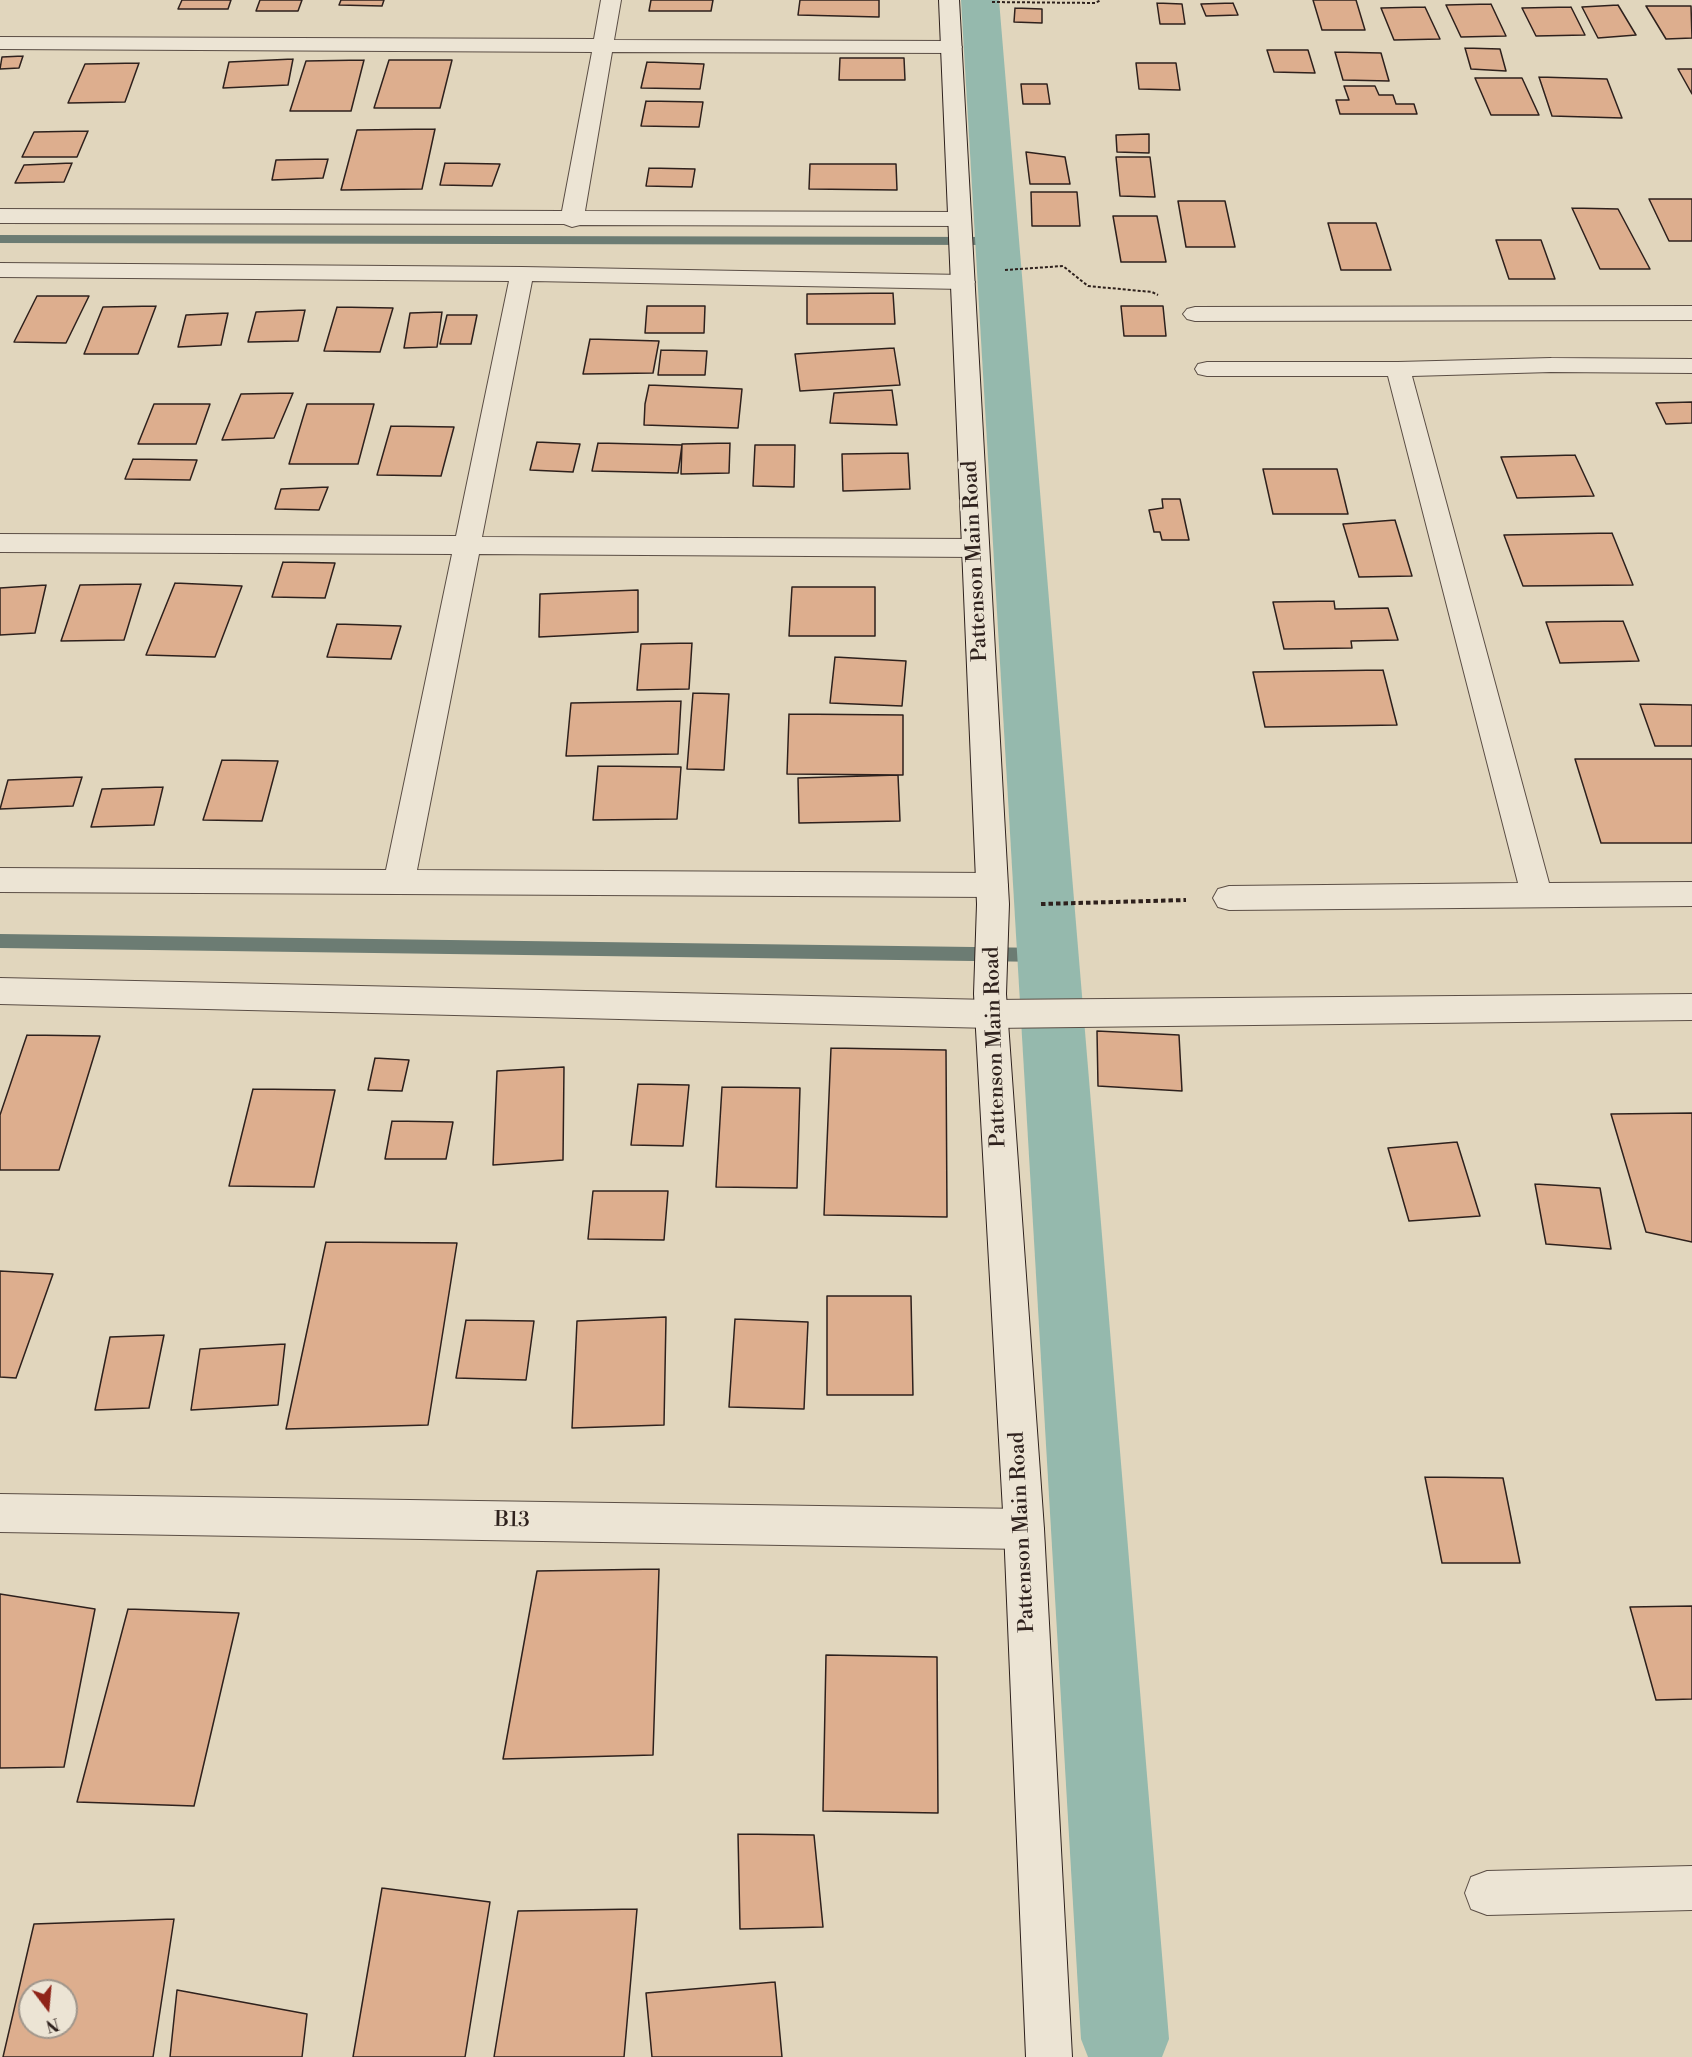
<!DOCTYPE html>
<style>
body{margin:0}
#map{position:relative;width:1692px;height:2057px;overflow:hidden;background:#e1d6bd;font-family:"Libre Bodoni",serif}
canvas{display:block}
.north{position:absolute;left:18px;top:1979px;width:60px;height:60px;box-sizing:border-box;background:#ece4d4;border:2px solid #a0968b;border-radius:50%;rotate:164deg;font-size:16px;font-weight:700;line-height:24px;text-align:center;color:#2e211d}
.north::after{content:'';display:block;margin:auto;width:21px;height:27px;background:#8f2418;clip-path:polygon(50% 0,100% 100%,50% 72%,0 100%)}
</style>
<div id="map">
<canvas width="1692" height="2057"></canvas>
<div class="north">N</div>
</div>
<script>
const context = document.querySelector('canvas').getContext('2d');
context.lineJoin = 'round';
function toPath(rows) {
  const path = new Path2D();
  for (const r of rows) {
    path.moveTo(r[0], r[1]);
    for (let i = 2; i < r.length; i += 2) path.lineTo(r[i], r[i + 1]);
  }
  return path;
}
function paint(path, color) {
  context.fillStyle = color;
  context.fill(path, 'evenodd');
}
function trace(path, color, width, dash) {
  context.strokeStyle = color;
  context.lineWidth = width;
  context.lineCap = dash ? 'butt' : 'round';
  context.setLineDash(dash || []);
  context.stroke(path);
}
function label(font, color, halo, rows, align = 'center') {
  context.font = font + ' "Libre Bodoni",serif';
  context.lineWidth = 4.5;
  context.setLineDash([]);
  context.textBaseline = 'middle';
  context.strokeStyle = halo;
  context.fillStyle = color;
  for (const [text, x, y, turn = 0] of rows) {
    context.save();
    context.translate(x, y);
    context.rotate((+turn || 0) * Math.PI / 180);
    context.textAlign = isNaN(turn) ? turn : align;
    if (halo) context.strokeText(text, 0, 0);
    context.fillText(text, 0, 0);
    context.restore();
  }
}
paint(toPath([
 [0,235,998,237,1004,241,998,245,0,243,0,235],
 [0,934,1048,948,1054,950,1057,955,1054,960,1048,962,0,948,0,934]
]), '#6c7c73');
paint(toPath([
 [961,0,999,0,1169,2039,1162,2057,1088,2057,1081,2039,961,0]
]), '#95b9ad');
const building = toPath([
 [182,0,231,0,228,9,178,9,182,0],
 [260,0,302,0,298,11,256,11,260,0],
 [341,0,384,0,382,6,339,5,341,0],
 [651,0,713,0,711,11,649,11,651,0],
 [800,0,879,0,879,17,798,15,800,0],
 [1313,0,1356,0,1365,30,1322,30,1313,0],
 [1157,3,1182,4,1185,24,1160,24,1157,3],
 [1233,3,1238,15,1206,16,1201,4,1233,3],
 [1491,4,1506,36,1461,37,1446,5,1491,4],
 [1618,5,1636,35,1598,38,1582,7,1618,5],
 [1646,6,1691,6,1692,38,1666,39,1646,6],
 [1425,7,1440,39,1394,40,1381,8,1425,7],
 [1571,7,1585,35,1536,36,1522,8,1571,7],
 [1015,8,1042,9,1042,23,1014,22,1015,8],
 [1465,48,1500,49,1506,71,1471,69,1465,48],
 [1267,50,1308,50,1315,73,1274,72,1267,50],
 [1335,52,1381,53,1389,81,1343,80,1335,52],
 [23,56,19,68,0,69,2,57,23,56],
 [840,58,904,58,905,80,839,80,840,58],
 [293,59,288,85,223,88,229,62,293,59],
 [364,60,351,111,290,111,306,61,364,60],
 [389,60,452,60,440,108,374,108,389,60],
 [647,62,704,64,700,89,641,88,647,62],
 [139,63,125,102,68,103,85,64,139,63],
 [1136,63,1176,63,1180,90,1139,89,1136,63],
 [1678,69,1692,69,1692,94,1678,69],
 [1539,77,1607,79,1622,118,1552,116,1539,77],
 [1475,78,1522,78,1539,115,1491,115,1475,78],
 [1021,84,1047,84,1050,104,1023,104,1021,84],
 [1344,86,1375,86,1379,95,1393,95,1396,104,1414,104,1417,114,1340,114,1336,100,1349,100,1344,86],
 [646,101,703,102,699,127,641,126,646,101],
 [435,129,422,189,341,190,357,130,435,129],
 [88,131,77,157,22,157,34,132,88,131],
 [1149,134,1149,153,1117,152,1116,135,1149,134],
 [1026,152,1065,157,1070,184,1030,184,1026,152],
 [1116,157,1150,157,1155,197,1120,196,1116,157],
 [328,159,323,178,272,180,276,160,328,159],
 [72,163,64,182,15,183,24,165,72,163],
 [445,163,500,164,492,186,440,185,445,163],
 [810,164,896,164,897,190,809,189,810,164],
 [649,168,695,169,692,187,646,186,649,168],
 [1031,192,1077,192,1080,226,1032,226,1031,192],
 [1649,199,1692,199,1692,241,1669,241,1649,199],
 [1178,201,1225,201,1235,247,1186,247,1178,201],
 [1572,208,1618,209,1650,269,1600,269,1572,208],
 [1113,216,1157,216,1166,262,1121,262,1113,216],
 [1328,223,1376,223,1391,270,1341,270,1328,223],
 [1496,240,1541,240,1555,279,1509,279,1496,240],
 [893,293,895,324,807,324,807,294,893,293],
 [37,296,89,296,66,343,14,342,37,296],
 [156,306,138,354,84,354,103,307,156,306],
 [647,306,705,306,704,333,645,333,647,306],
 [1121,306,1163,306,1166,336,1124,336,1121,306],
 [337,307,393,308,380,352,324,351,337,307],
 [305,310,298,341,248,342,256,312,305,310],
 [442,312,437,347,404,348,410,313,442,312],
 [228,313,221,345,178,347,186,315,228,313],
 [447,315,477,315,471,344,440,344,447,315],
 [590,339,659,341,653,373,583,374,590,339],
 [894,348,900,385,800,391,795,354,894,348],
 [661,350,707,351,705,375,658,375,661,350],
 [649,385,742,389,738,428,644,425,645,404,649,385],
 [892,390,897,425,830,423,834,393,892,390],
 [293,393,274,438,222,440,241,394,293,393],
 [1692,402,1692,423,1666,424,1656,403,1692,402],
 [154,404,210,404,196,444,138,444,154,404],
 [307,404,374,404,358,464,289,464,307,404],
 [391,426,454,427,441,476,377,475,391,426],
 [537,442,580,444,573,472,530,470,537,442],
 [598,443,682,445,678,473,592,471,598,443],
 [730,443,729,473,681,474,682,444,730,443],
 [755,445,795,445,794,487,753,486,755,445],
 [908,453,910,489,843,491,842,454,908,453],
 [1575,455,1594,496,1517,498,1501,457,1575,455],
 [133,459,197,460,190,480,125,479,133,459],
 [1263,469,1337,469,1348,514,1273,514,1263,469],
 [328,487,319,510,275,509,281,489,328,487],
 [1162,499,1180,499,1189,540,1162,540,1160,532,1154,532,1149,510,1163,508,1162,499],
 [1395,520,1412,576,1359,577,1343,524,1395,520],
 [1612,533,1633,585,1523,586,1504,535,1612,533],
 [283,562,335,563,325,598,272,597,283,562],
 [175,583,242,586,215,657,146,655,175,583],
 [141,584,124,640,61,641,80,585,141,584],
 [46,585,35,633,0,635,0,588,46,585],
 [792,587,875,587,875,636,789,636,792,587],
 [638,590,638,632,539,637,540,594,638,590],
 [1334,601,1335,609,1388,608,1398,640,1351,641,1352,648,1284,649,1273,602,1334,601],
 [1623,621,1639,661,1560,663,1546,622,1623,621],
 [337,624,401,626,391,659,327,657,337,624],
 [692,643,689,689,637,690,641,644,692,643],
 [835,657,906,661,902,706,830,703,835,657],
 [1383,670,1397,725,1265,727,1253,672,1383,670],
 [693,693,729,694,724,770,687,769,693,693],
 [681,701,678,754,566,756,571,703,681,701],
 [1640,704,1692,705,1692,746,1655,746,1640,704],
 [789,714,903,715,903,775,787,774,789,714],
 [1575,759,1692,759,1692,843,1601,843,1575,759],
 [222,760,278,761,262,821,203,820,222,760],
 [598,766,681,767,677,819,593,820,598,766],
 [898,775,900,821,799,823,798,778,898,775],
 [82,777,73,806,0,809,8,780,82,777],
 [163,787,154,825,91,827,102,789,163,787],
 [1097,1031,1179,1035,1182,1091,1098,1086,1097,1031],
 [27,1035,100,1036,59,1170,0,1170,0,1115,27,1035],
 [831,1048,946,1050,947,1217,824,1215,831,1048],
 [375,1058,409,1060,402,1091,368,1090,375,1058],
 [564,1067,563,1160,493,1165,497,1071,564,1067],
 [638,1084,689,1085,683,1146,631,1145,638,1084],
 [722,1087,800,1088,797,1188,716,1187,722,1087],
 [253,1089,335,1090,314,1187,229,1186,253,1089],
 [1692,1113,1692,1242,1646,1232,1611,1114,1692,1113],
 [392,1121,453,1122,446,1159,385,1159,392,1121],
 [1457,1142,1480,1216,1409,1221,1388,1148,1457,1142],
 [1535,1184,1600,1188,1611,1249,1546,1244,1535,1184],
 [593,1191,668,1191,664,1240,588,1239,593,1191],
 [326,1242,457,1243,428,1425,286,1429,326,1242],
 [0,1271,53,1274,16,1378,0,1377,0,1271],
 [827,1296,911,1296,913,1395,827,1395,827,1296],
 [666,1317,664,1425,572,1428,577,1321,666,1317],
 [735,1319,808,1322,804,1409,729,1407,735,1319],
 [466,1320,534,1321,526,1380,456,1378,466,1320],
 [164,1335,149,1408,95,1410,110,1337,164,1335],
 [285,1344,278,1405,191,1410,200,1349,285,1344],
 [1425,1477,1503,1478,1520,1563,1442,1563,1425,1477],
 [659,1569,653,1755,503,1759,537,1571,659,1569],
 [0,1594,95,1609,64,1767,0,1768,0,1594],
 [1692,1606,1692,1699,1656,1700,1630,1607,1692,1606],
 [128,1609,239,1613,194,1806,77,1802,128,1609],
 [826,1655,937,1657,938,1813,823,1811,826,1655],
 [738,1834,814,1835,823,1927,740,1929,738,1834],
 [382,1888,490,1902,465,2057,353,2057,382,1888],
 [637,1909,624,2057,494,2057,518,1911,637,1909],
 [174,1919,153,2057,3,2057,34,1924,174,1919],
 [30,1991,66,1991,66,2027,30,2027,30,1991],
 [775,1982,782,2057,652,2057,646,1993,775,1982],
 [177,1990,307,2014,302,2057,170,2057,177,1990]
]);
paint(building, '#ddae8e');
trace(building, '#2e211d', 1.5);
const street = toPath([
 [601,0,621,0,614,40,952,41,959,43,962,47,959,51,952,53,612,52,585,211,960,212,968,214,971,219,968,224,960,226,580,225,572,227,564,224,0,223,0,209,562,211,592,52,0,49,0,37,594,39,601,0],
 [0,263,522,267,963,275,971,277,975,282,971,287,963,289,532,281,482,537,976,539,985,542,989,548,985,554,976,557,479,554,417,870,992,873,1003,876,1008,885,1003,894,992,897,0,892,0,868,386,870,452,554,0,552,0,534,456,536,509,281,0,277,0,263],
 [1692,306,1692,320,1195,321,1187,319,1183,314,1187,309,1195,307,1692,306],
 [1551,358,1692,359,1692,373,1551,372,1412,376,1549,883,1692,882,1692,906,1229,910,1218,907,1213,898,1218,889,1229,886,1518,883,1388,376,1207,376,1198,374,1195,369,1198,364,1207,362,1398,362,1551,358],
 [0,978,991,1000,1692,994,1692,1020,991,1028,0,1004,0,978],
 [0,1494,1024,1509,1038,1515,1044,1529,1038,1543,1024,1549,0,1532,0,1494],
 [1692,1866,1692,1910,1487,1915,1471,1909,1465,1893,1471,1877,1487,1871,1692,1866]
]);
const secondary = toPath([
 [939,0,959,0,1009,904,1006,994,1044,1529,1072,2057,1026,2057,1004,1529,974,994,977,904,939,0]
]);
trace(street, '#5b4e45', 2);
trace(secondary, '#2e211d', 2);
trace(toPath([
 [992,2,1095,3,1101,0],
 [1005,270,1063,266,1088,286,1152,292,1158,295]
]), '#2e211d', 2, [3, 2]);
trace(toPath([
 [1041,904,1186,900]
]), '#2e211d', 4, [4.5, 3]);
paint(street, '#ece4d4');
paint(secondary, '#ece4d4');
label('21px', '#2e211d', '#ece4d4', [
 ["Pattenson Main Road",976,561,-93],
 ["Pattenson Main Road",996,1047,-92],
 ["B13",512,1521,1],
 ["Pattenson Main Road",1023,1532,-93]
]);
</script>
